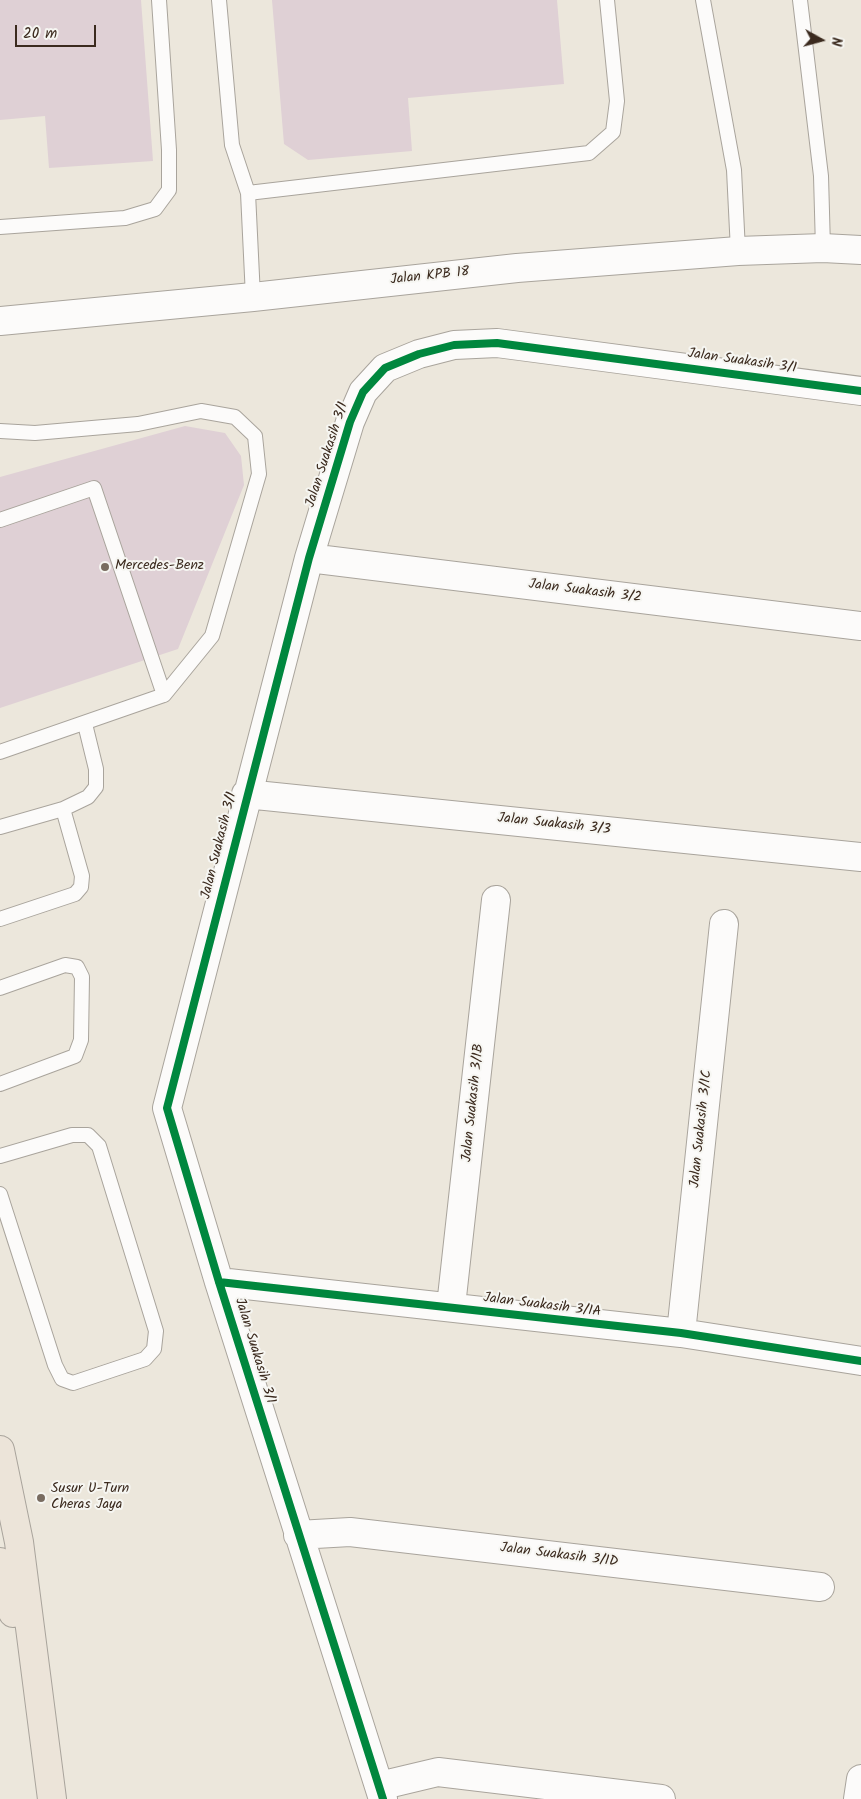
<!DOCTYPE html>
<style>
body{margin:0}
#map{position:relative;width:861px;height:1799px;overflow:hidden;background:#ece7dc;font-family:Kalam,sans-serif}
canvas{display:block}
.north{position:absolute;left:796px;top:15px;width:50px;height:50px;-webkit-text-stroke:4px #f6f6f2;paint-order:stroke;rotate:97deg;font-size:14px;font-weight:700;line-height:20px;text-align:center;color:#3b2a1e}
.north::after{content:'';display:block;margin:auto;width:18px;height:22px;background:#3b2a1e;clip-path:polygon(50% 0,100% 100%,50% 72%,0 100%)}
.scale{position:absolute;left:15px;top:25px;width:81px;height:22px;box-sizing:border-box;border:2px solid #3b2a1e;border-top:0;padding-left:6px;font-size:15px;line-height:18px;white-space:nowrap;color:#3b2a1e;-webkit-text-stroke:4px #f6f6f2;paint-order:stroke}
</style>
<div id="map">
<canvas width="861" height="1799"></canvas>
<div class="north">N</div>
<div class="scale">20 m</div>
</div>
<script>
const context = document.querySelector('canvas').getContext('2d');
context.lineJoin = 'round';
function paint(path, color) {
  context.fillStyle = color;
  context.fill(path, 'evenodd');
}
function toPath(rows) {
  const path = new Path2D();
  for (const r of rows) {
    path.moveTo(r[0], r[1]);
    for (let i = 2; i < r.length; i += 2) path.lineTo(r[i], r[i + 1]);
  }
  return path;
}
function trace(path, color, width, dash) {
  context.strokeStyle = color;
  context.lineWidth = width;
  context.lineCap = dash ? 'butt' : 'round';
  context.setLineDash(dash || []);
  context.stroke(path);
}
function label(font, color, halo, rows, align = 'center') {
  context.font = font + ' Kalam,sans-serif';
  context.lineWidth = 4;
  context.setLineDash([]);
  context.textBaseline = 'middle';
  context.strokeStyle = halo;
  context.fillStyle = color;
  for (const [text, x, y, turn = 0] of rows) {
    context.save();
    context.translate(x, y);
    context.rotate((+turn || 0) * Math.PI / 180);
    context.textAlign = isNaN(turn) ? turn : align;
    if (halo) context.strokeText(text, 0, 0);
    context.fillText(text, 0, 0);
    context.restore();
  }
}
paint(toPath([
 [0,0,141,0,153,161,49,168,45,116,0,120],
 [272,0,557,0,564,84,408,98,412,151,308,160,284,144],
 [185,426,225,433,241,456,244,485,178,649,0,708,0,477]
]), '#dfd0d5');
const service = toPath([
 [219,0,232,145,248,193,253,297],
 [703,0,734,170,738,251],
 [800,0,821,176,823,248],
 [248,193,589,153,613,132,617,101,607,0],
 [0,227,125,218,155,209,169,190,169,150,159,0],
 [0,431,35,433,138,424,201,411,235,417,255,436,259,474,212,636,164,695,0,752],
 [0,520,94,488,164,695],
 [0,827,63,809],
 [0,919,75,894,81,887,82,876,63,809,88,797,96,787,96,769,85,724],
 [0,988,65,965,77,967,82,977,81,1040,75,1056,0,1084],
 [0,1156,72,1135,88,1135,99,1146,156,1331,154,1349,145,1359,73,1383,62,1379,55,1365,0,1194]
]);
const minor = toPath([
 [309,558,861,626],
 [246,794,861,857],
 [219,1282,681,1333,861,1361],
 [451,1306,496,900],
 [681,1333,724,924],
 [298,1535,350,1532,820,1587],
 [379,1786,438,1772,661,1799],
 [383,1799,219,1282,167,1108,309,558,350,422,363,392,385,368,419,354,454,345,497,343,861,391],
 [858,1799,861,1779]
]);
const tertiary = toPath([
 [0,321,253,297,517,268,738,251,823,248,861,250]
]);
const motorway = toPath([
 [0,1450,19,1542,52,1799],
 [0,1562,13,1613]
]);
trace(service, '#a9a49c', 16);
trace(minor, '#a9a49c', 30);
trace(tertiary, '#a9a49c', 30);
trace(motorway, '#a9a49c', 30);
trace(service, '#fcfbfa', 14);
trace(minor, '#fcfbfa', 28);
trace(tertiary, '#fcfbfa', 28);
trace(motorway, '#ece4d9', 28);
trace(toPath([
 [219,1282,681,1333,861,1361],
 [383,1799,219,1282,167,1108,309,558,350,422,363,392,385,368,419,354,454,345,497,343,861,391]
]), '#00873e', 8);
for (const [x, y, r, color] of [
 [105,567,5,"#796c60"],
 [41,1498,5,"#796c60"]
]) {
  const dot = new Path2D();
  dot.arc(x, y, r, 0, 2 * Math.PI);
  context.fillStyle = color;
  context.fill(dot);
  trace(dot, '#f6f6f2', 2);
}
label('14px', '#3b2a1e', '#f6f6f2', [
 ["Jalan KPB 18",430,277,-6],
 ["Jalan Suakasih 3/1",742,362,8],
 ["Jalan Suakasih 3/1",328,455,-72],
 ["Jalan Suakasih 3/2",585,592,7],
 ["Jalan Suakasih 3/3",554,825,6],
 ["Jalan Suakasih 3/1",220,846,-76],
 ["Jalan Suakasih 3/1B",474,1103,-84],
 ["Jalan Suakasih 3/1C",702,1129,-84],
 ["Jalan Suakasih 3/1A",542,1306,7],
 ["Jalan Suakasih 3/1",254,1351,73],
 ["Jalan Suakasih 3/1D",559,1556,7]
]);
label('14px', '#3b2a1e', '#f6f6f2', [
 ["Mercedes-Benz",115,567],
 ["Susur U-Turn",51,1490],
 ["Cheras Jaya",51,1506]
], 'left');
</script>
